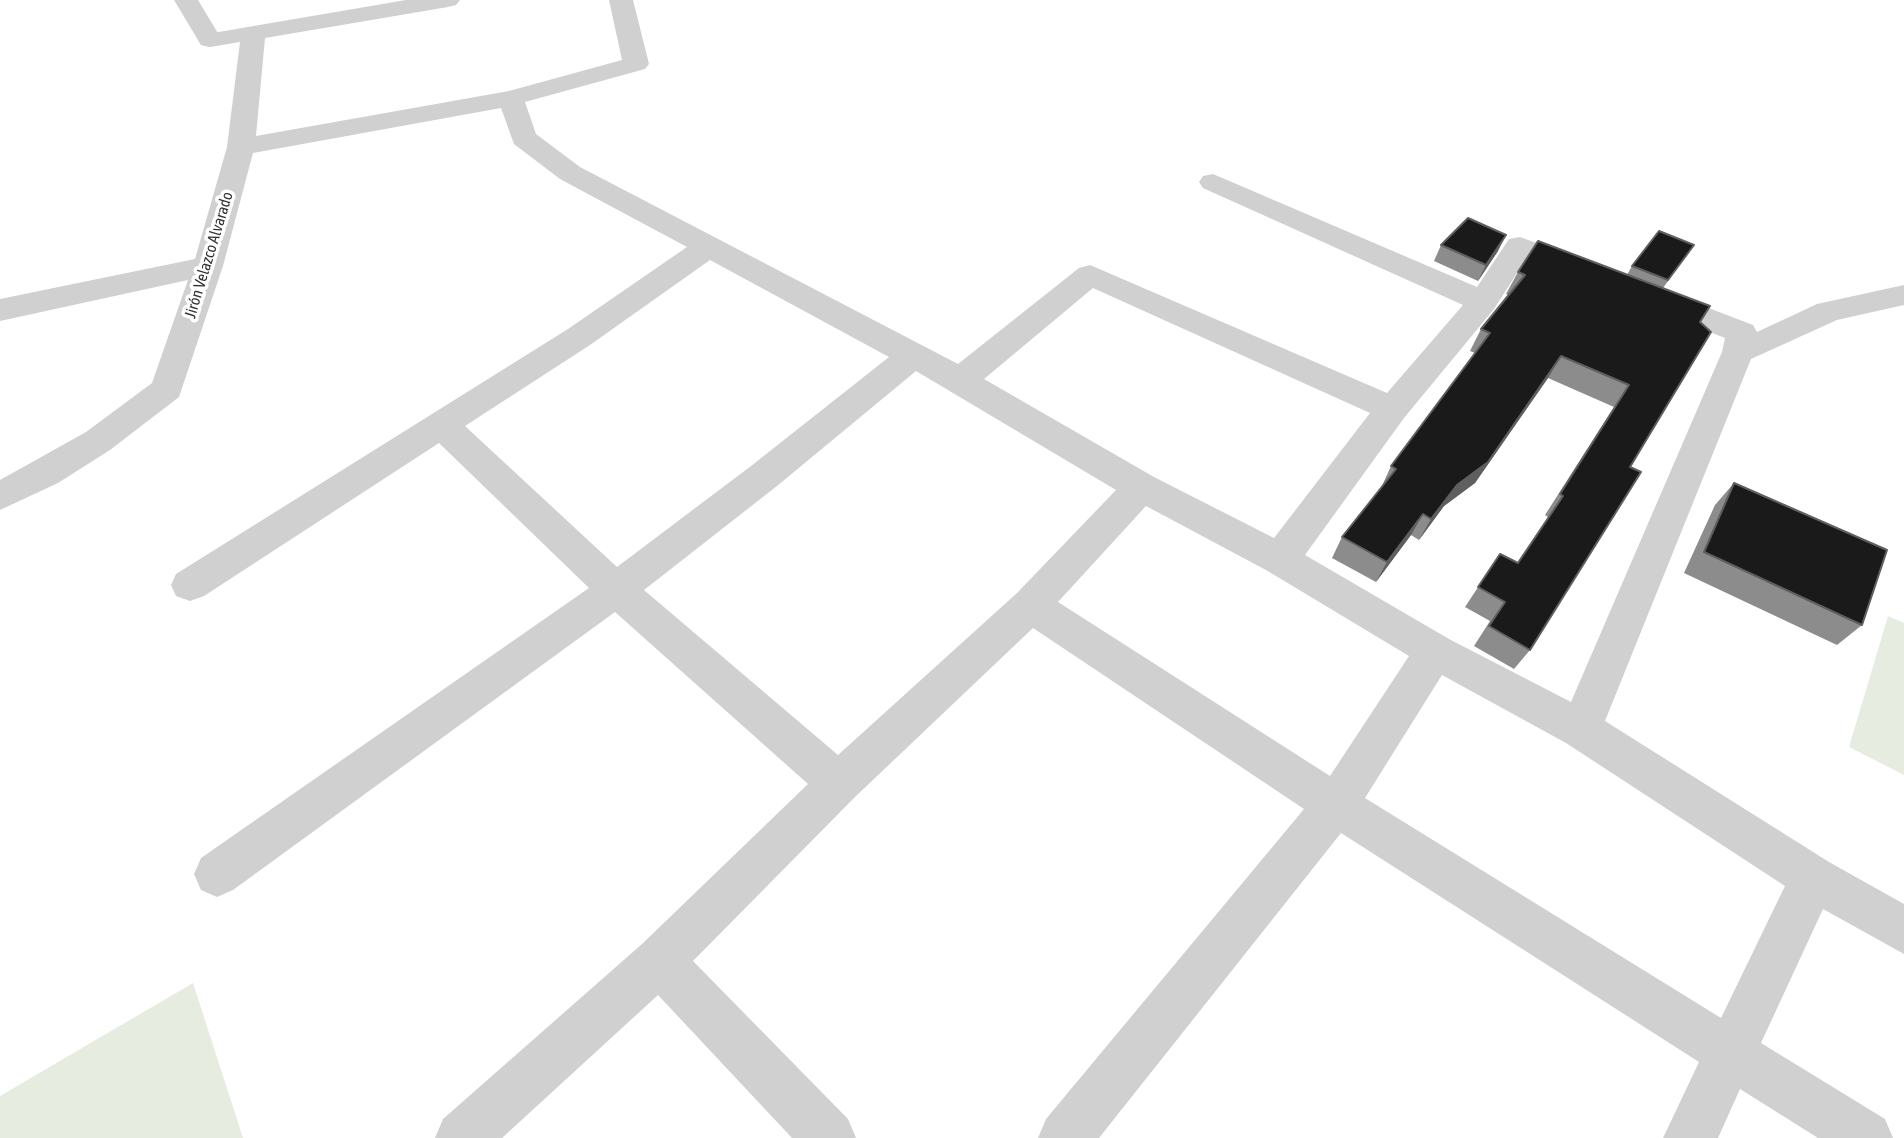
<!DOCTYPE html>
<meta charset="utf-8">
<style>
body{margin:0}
canvas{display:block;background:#fff}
</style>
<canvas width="1904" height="1138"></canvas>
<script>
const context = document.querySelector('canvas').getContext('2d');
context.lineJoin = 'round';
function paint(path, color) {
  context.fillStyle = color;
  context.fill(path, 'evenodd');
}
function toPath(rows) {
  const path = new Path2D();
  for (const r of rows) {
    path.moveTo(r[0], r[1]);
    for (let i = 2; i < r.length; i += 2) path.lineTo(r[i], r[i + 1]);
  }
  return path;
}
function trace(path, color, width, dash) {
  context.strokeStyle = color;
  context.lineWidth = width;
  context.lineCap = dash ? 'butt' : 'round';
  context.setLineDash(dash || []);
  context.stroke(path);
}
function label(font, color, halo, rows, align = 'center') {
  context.font = font + ' "Asap Condensed",sans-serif';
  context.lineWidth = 7;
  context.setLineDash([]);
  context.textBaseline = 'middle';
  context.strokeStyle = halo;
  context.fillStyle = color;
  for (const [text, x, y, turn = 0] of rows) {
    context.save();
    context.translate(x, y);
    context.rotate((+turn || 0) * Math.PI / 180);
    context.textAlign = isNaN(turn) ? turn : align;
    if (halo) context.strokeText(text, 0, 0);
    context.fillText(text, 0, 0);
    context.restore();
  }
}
paint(toPath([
 [1888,616,1904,623,1904,775,1849,747],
 [193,983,243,1138,0,1138,0,1096]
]), '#e6ecdf');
paint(toPath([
 [406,0,460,0,456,5,448,7,265,38,256,136,509,91,622,60,609,0,633,0,649,64,645,69,525,102,536,134,580,167,958,364,1079,268,1090,265,1387,393,1463,305,1203,188,1199,182,1203,176,1213,174,1477,287,1509,239,1520,237,1592,263,1596,270,1592,277,1581,280,1526,259,1494,309,1404,418,1305,555,1449,639,1571,702,1722,352,1725,338,1642,305,1637,298,1642,291,1653,288,1664,291,1753,325,1757,332,1817,304,1904,285,1904,305,1837,320,1751,359,1605,721,1829,862,1904,904,1904,954,1823,909,1761,1043,1885,1119,1893,1138,1818,1138,1740,1089,1718,1138,1663,1138,1699,1062,1341,833,1099,1138,1038,1138,1046,1119,1304,809,1033,628,855,797,693,961,848,1119,856,1138,792,1138,658,995,502,1138,435,1138,443,1119,642,944,808,784,615,612,233,890,217,897,201,890,194,874,201,858,589,588,439,443,204,596,190,601,176,596,171,585,176,574,568,329,687,247,560,179,514,144,501,108,253,153,223,266,179,397,110,450,58,483,0,510,0,480,86,432,152,383,188,280,0,321,0,299,195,259,227,147,240,42,210,47,201,45,198,40,201,35,406,0],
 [710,260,889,357,751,466,617,567,465,426,590,345,710,260],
 [1093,288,1370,413,1274,538,1154,477,984,379,1093,288],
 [916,371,1116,490,1017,593,838,755,644,590,777,486,916,371],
 [1146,506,1266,570,1409,656,1330,776,1058,602,1146,506],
 [1442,675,1566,743,1785,886,1721,1018,1365,798,1442,675]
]), '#d0d0d0');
paint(toPath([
 [174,0,198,0,222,40,219,45,210,47,201,45,174,0]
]), '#d0d0d0');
paint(toPath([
 [1441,245,1498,251,1478,281,1434,261],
 [1694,245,1663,288,1627,275,1632,266],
 [1518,272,1700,322,1630,467,1530,650,1514,669,1474,646,1490,621,1465,607,1500,554,1517,563,1548,517,1545,515,1614,407,1548,378,1475,483,1444,506,1419,540,1411,535,1376,582,1332,558,1342,537,1381,488,1391,466,1475,353,1470,351,1481,329,1508,295,1506,294],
 [1734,483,1862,625,1837,645,1684,573,1715,505]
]), '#8c8c8c');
paint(toPath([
 [1506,235,1498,251,1478,281,1486,265],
 [1561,356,1548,378,1475,483,1444,506,1419,540,1431,519,1457,485],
 [1423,514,1411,535,1376,582,1387,562]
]), '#5f5f5f');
const building = toPath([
 [1468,218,1506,235,1486,265,1441,245,1468,218],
 [1659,231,1694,245,1668,280,1632,266,1659,231],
 [1538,241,1710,306,1700,322,1711,332,1630,467,1641,472,1530,650,1489,626,1505,602,1478,587,1500,554,1518,563,1563,496,1560,494,1629,385,1561,356,1488,462,1457,485,1431,519,1423,514,1387,562,1342,537,1396,469,1391,466,1490,333,1481,329,1525,275,1518,272,1538,241],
 [1734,483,1887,550,1862,625,1704,552,1734,483]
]);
paint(building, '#1a1a1a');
trace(building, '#5f5f5f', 2);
label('16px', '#333', '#fff', [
 ["Jirón Velazco Alvarado",209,255,-73]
]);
</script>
